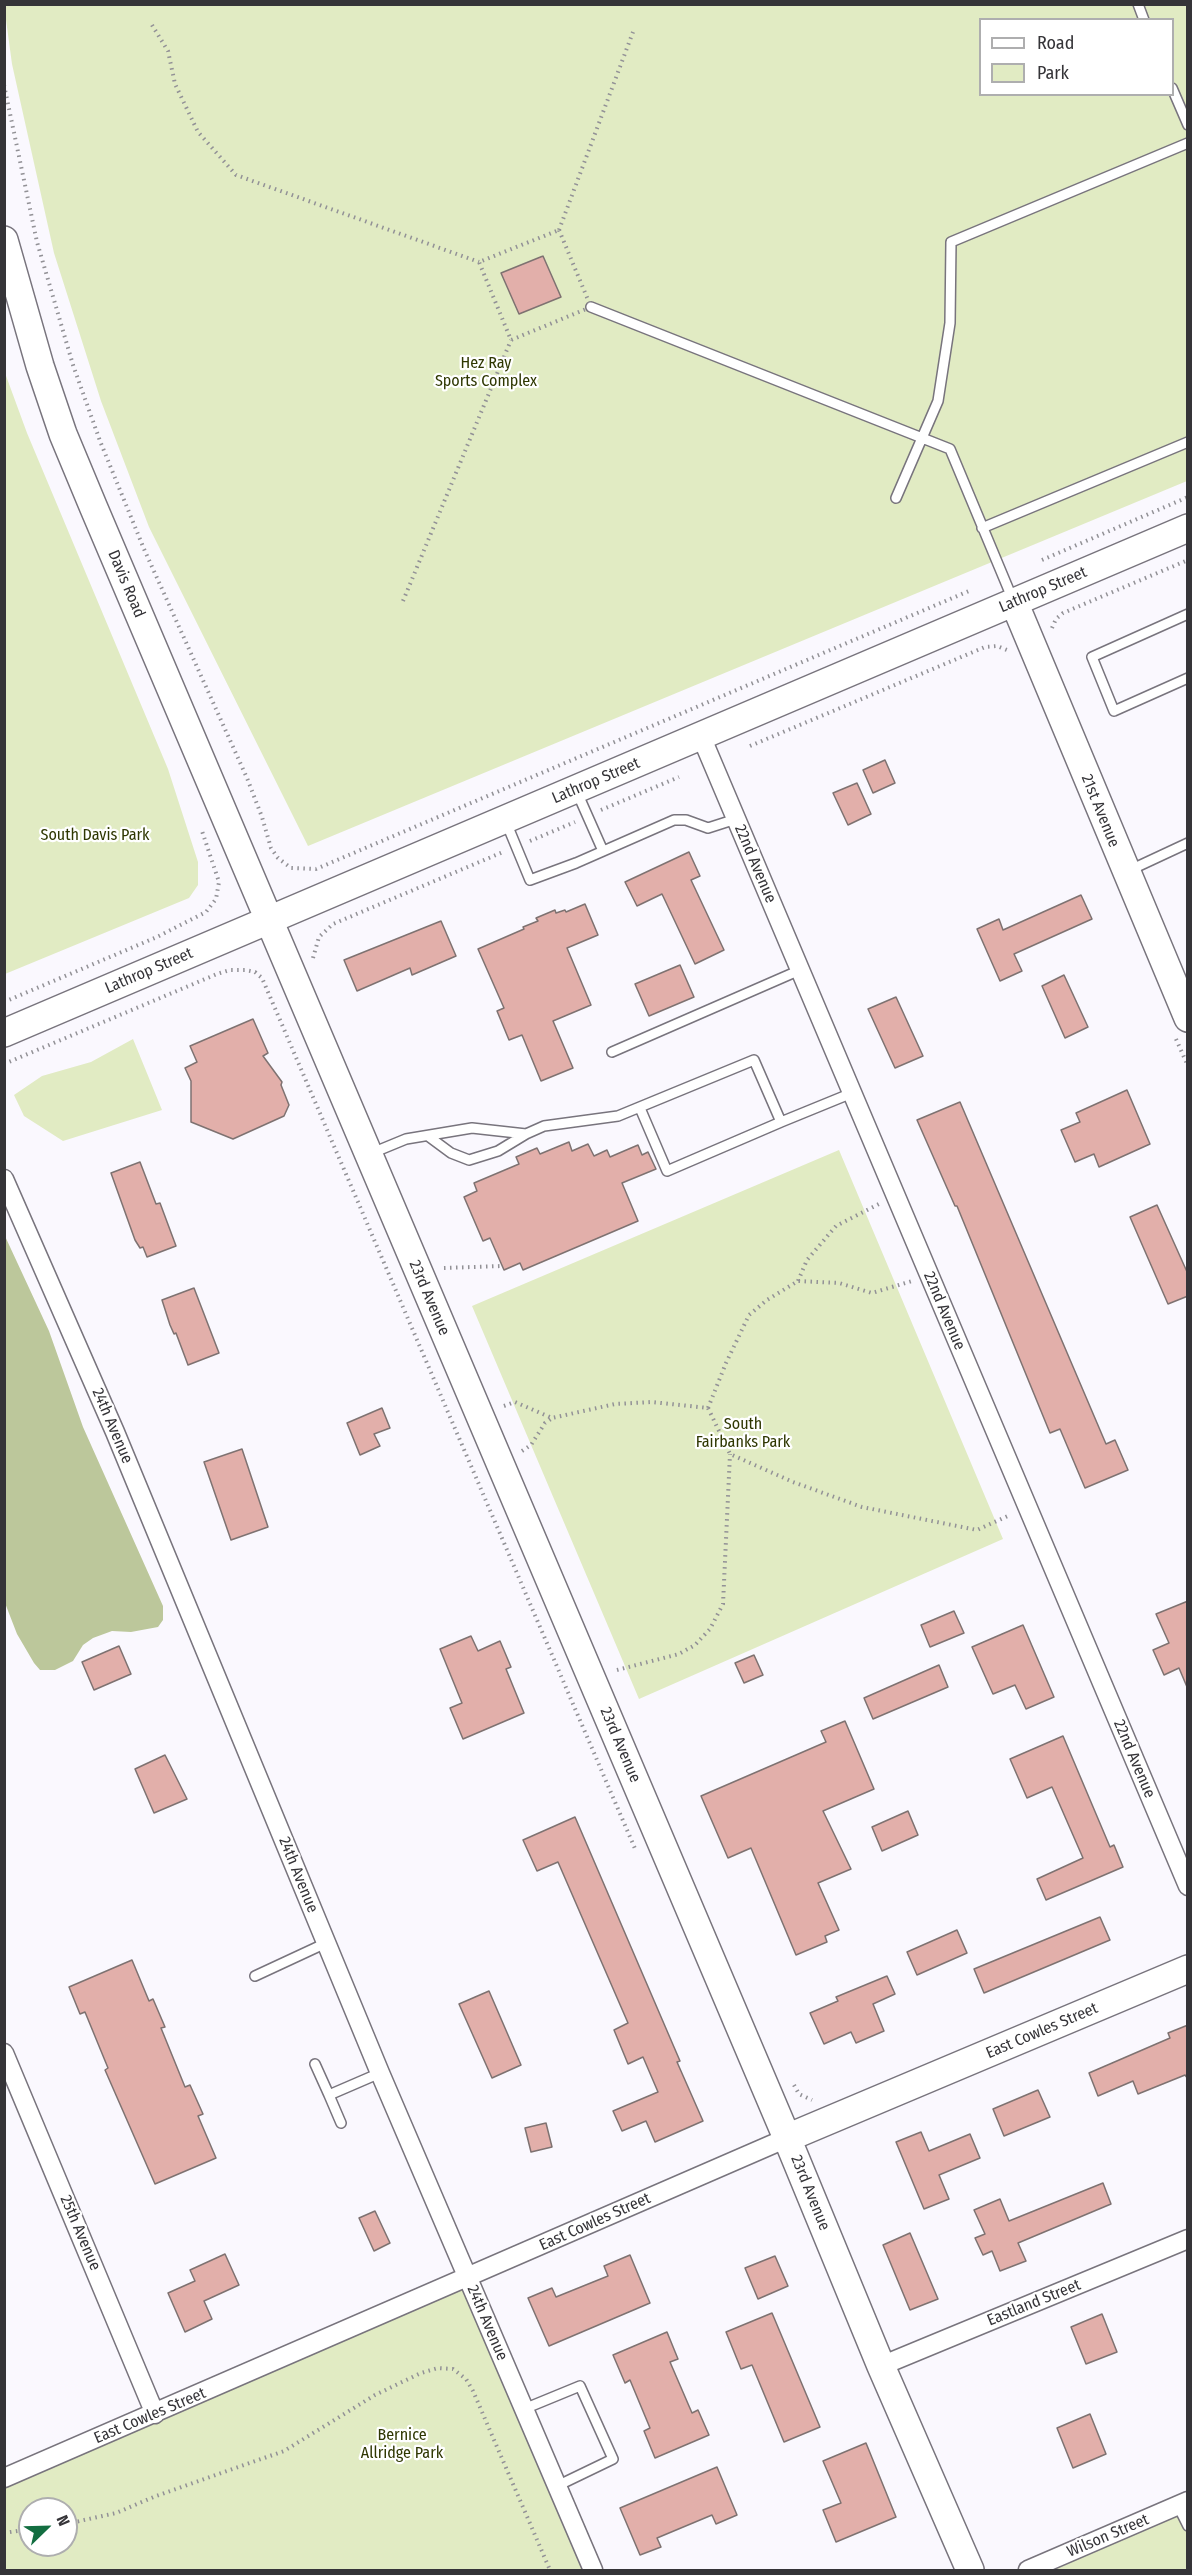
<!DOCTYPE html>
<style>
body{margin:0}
#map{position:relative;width:1192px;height:2575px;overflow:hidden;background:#faf8fe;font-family:"Fira Sans Condensed",sans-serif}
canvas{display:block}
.frame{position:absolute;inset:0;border:6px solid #353438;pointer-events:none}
.legend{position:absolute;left:979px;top:18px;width:195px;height:78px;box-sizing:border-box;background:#fff;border:2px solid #aeaeaf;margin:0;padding:8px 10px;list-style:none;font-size:18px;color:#353438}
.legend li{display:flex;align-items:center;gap:12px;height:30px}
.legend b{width:30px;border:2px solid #aeaeaf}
.north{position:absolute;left:18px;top:2497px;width:60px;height:60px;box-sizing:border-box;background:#fff;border:2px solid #aeaeaf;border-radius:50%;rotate:67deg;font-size:16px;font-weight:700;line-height:24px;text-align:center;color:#353438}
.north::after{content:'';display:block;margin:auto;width:21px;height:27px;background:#136e41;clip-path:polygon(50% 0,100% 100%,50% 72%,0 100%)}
</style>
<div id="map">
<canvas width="1192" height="2575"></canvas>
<div class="frame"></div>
<ul class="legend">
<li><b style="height:8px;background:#fff"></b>Road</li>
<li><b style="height:16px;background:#e1ebc3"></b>Park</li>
</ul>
<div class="north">N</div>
</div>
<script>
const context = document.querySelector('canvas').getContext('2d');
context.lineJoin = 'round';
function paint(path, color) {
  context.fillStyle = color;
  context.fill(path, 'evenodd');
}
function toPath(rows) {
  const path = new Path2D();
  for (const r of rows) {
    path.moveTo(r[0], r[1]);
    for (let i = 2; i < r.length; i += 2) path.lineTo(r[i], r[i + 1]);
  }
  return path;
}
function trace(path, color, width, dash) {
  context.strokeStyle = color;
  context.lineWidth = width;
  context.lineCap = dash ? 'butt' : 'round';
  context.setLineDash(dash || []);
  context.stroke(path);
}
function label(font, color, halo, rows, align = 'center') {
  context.font = font + ' "Fira Sans Condensed",sans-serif';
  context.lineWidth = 4.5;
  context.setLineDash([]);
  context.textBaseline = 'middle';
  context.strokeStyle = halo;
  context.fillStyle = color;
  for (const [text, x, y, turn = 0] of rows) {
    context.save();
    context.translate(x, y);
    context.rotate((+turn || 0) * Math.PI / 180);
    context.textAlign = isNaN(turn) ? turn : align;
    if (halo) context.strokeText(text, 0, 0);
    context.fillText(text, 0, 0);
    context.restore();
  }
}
paint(toPath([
 [4,5,1187,5,1187,481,308,846,149,527,101,401,54,253,12,64],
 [980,20,1172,20,1172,94,980,94],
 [5,373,27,433,168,769,198,862,198,885,189,898,5,974],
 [133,1039,162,1110,63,1141,24,1116,14,1095,42,1076,91,1062],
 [839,1150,1003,1539,639,1699,472,1306],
 [468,2278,593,2570,5,2570,4,2478],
 [30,2509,66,2509,66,2545,30,2545],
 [1187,2501,1187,2570,1028,2570]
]), '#e1ebc3');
paint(toPath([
 [4,1234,49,1331,83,1427,163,1606,163,1620,158,1627,131,1632,112,1631,93,1638,83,1645,73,1661,55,1670,40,1670,34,1663,17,1634,5,1603]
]), '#bcc79b');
const building = toPath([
 [543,256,561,297,519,314,501,273,543,256],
 [885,760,895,783,873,793,863,770,885,760],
 [857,783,871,814,848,825,833,793,857,783],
 [689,852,700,876,691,880,724,950,695,964,662,894,637,906,625,882,689,852],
 [1081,895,1092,919,1014,954,1022,971,1000,981,977,929,999,919,1003,930,1081,895],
 [585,904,598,935,567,948,591,1005,553,1021,573,1068,541,1081,522,1035,509,1040,497,1011,504,1008,478,949,524,929,523,927,538,921,536,918,555,910,556,913,565,910,566,912,585,904],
 [441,921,456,956,412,975,410,968,357,991,344,960,441,921],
 [680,965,694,997,649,1016,635,984,680,965],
 [1064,975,1088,1027,1065,1038,1042,986,1064,975],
 [896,997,923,1056,895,1068,868,1009,896,997],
 [253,1019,268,1053,263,1056,282,1082,281,1085,289,1105,284,1116,233,1139,191,1122,191,1081,185,1068,197,1062,190,1046,253,1019],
 [1127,1090,1150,1144,1099,1167,1094,1154,1075,1162,1061,1130,1080,1122,1076,1113,1127,1090],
 [960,1102,1106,1444,1115,1440,1128,1470,1085,1488,1060,1429,1050,1433,957,1206,955,1206,917,1120,960,1102],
 [569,1142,572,1151,588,1144,594,1156,607,1150,610,1157,638,1145,642,1155,648,1152,656,1169,622,1183,638,1221,523,1270,520,1263,504,1270,490,1238,483,1241,464,1197,477,1191,474,1183,519,1164,516,1157,537,1148,540,1154,569,1142],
 [140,1162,156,1204,160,1203,176,1246,147,1257,143,1247,140,1248,135,1240,111,1173,140,1162],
 [1157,1205,1188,1274,1188,1296,1168,1304,1130,1217,1157,1205],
 [194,1288,219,1353,188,1365,176,1333,174,1334,170,1325,162,1300,194,1288],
 [382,1408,390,1428,374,1434,380,1446,360,1455,347,1423,382,1408],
 [242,1449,268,1527,231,1540,204,1462,242,1449],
 [1188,1601,1188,1687,1187,1687,1179,1668,1164,1675,1153,1650,1169,1643,1156,1614,1188,1601],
 [954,1611,964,1633,930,1647,921,1625,954,1611],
 [1023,1625,1054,1697,1026,1709,1015,1685,993,1694,972,1647,1023,1625],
 [471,1636,478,1651,500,1641,511,1667,506,1669,524,1713,463,1739,450,1708,462,1703,440,1649,471,1636],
 [119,1646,131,1674,94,1690,82,1662,119,1646],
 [754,1655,763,1675,744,1683,735,1663,754,1655],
 [939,1665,948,1687,873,1719,864,1698,939,1665],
 [845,1721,874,1789,823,1811,851,1869,818,1883,839,1930,825,1936,827,1942,796,1955,751,1848,728,1858,701,1796,826,1742,821,1731,845,1721],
 [1063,1736,1110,1847,1114,1845,1123,1867,1046,1900,1037,1879,1083,1858,1052,1787,1027,1798,1010,1759,1063,1736],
 [165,1755,187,1799,154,1813,135,1769,165,1755],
 [908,1811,918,1835,882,1851,872,1827,908,1811],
 [575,1817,680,2061,677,2062,703,2121,655,2142,646,2121,622,2131,613,2111,658,2092,643,2057,628,2064,614,2030,628,2023,558,1862,537,1871,523,1840,575,1817],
 [1100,1917,1110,1940,984,1993,974,1969,1100,1917],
 [957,1930,967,1953,917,1975,907,1952,957,1930],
 [132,1960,149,2001,153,1999,165,2027,161,2028,185,2087,190,2085,203,2114,198,2116,216,2158,155,2184,105,2070,108,2068,85,2012,80,2014,69,1987,132,1960],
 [887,1976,895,1994,873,2004,884,2031,856,2043,851,2032,824,2044,810,2013,838,2001,836,1997,887,1976],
 [489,1991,521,2065,492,2078,459,2004,489,1991],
 [1188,2025,1188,2079,1185,2075,1138,2094,1133,2081,1098,2096,1089,2073,1170,2038,1168,2033,1188,2025],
 [1038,2090,1050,2117,1004,2136,993,2109,1038,2090],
 [546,2123,552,2147,531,2152,525,2128,546,2123],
 [921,2132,929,2151,970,2134,980,2158,939,2175,949,2199,924,2209,896,2142,921,2132],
 [1103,2183,1111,2204,1018,2243,1026,2261,1000,2271,992,2251,983,2255,975,2238,985,2234,974,2210,1000,2199,1009,2221,1103,2183],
 [375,2211,390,2243,374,2251,359,2218,375,2211],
 [910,2233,938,2299,910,2310,883,2245,910,2233],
 [225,2254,239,2285,204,2301,212,2319,185,2332,168,2293,195,2281,190,2270,225,2254],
 [630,2255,650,2303,549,2346,528,2298,552,2288,556,2297,608,2276,604,2266,630,2255],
 [775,2256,788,2286,758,2299,745,2268,775,2256],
 [772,2313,820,2427,784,2442,752,2365,741,2369,726,2332,772,2313],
 [1102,2314,1117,2352,1086,2364,1071,2327,1102,2314],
 [667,2332,678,2359,670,2362,692,2413,698,2410,709,2435,655,2458,644,2431,650,2428,630,2380,625,2383,613,2355,667,2332],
 [1090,2414,1106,2454,1073,2468,1057,2428,1090,2414],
 [866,2443,896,2517,836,2542,823,2510,841,2503,823,2461,866,2443],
 [717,2467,737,2515,716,2524,712,2515,657,2538,661,2547,640,2555,620,2508,717,2467]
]);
paint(building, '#e2afaa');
trace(building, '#7e7271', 1.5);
const lane = toPath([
 [1138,4,1144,20],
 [1172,88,1188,125],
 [591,307,950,449,1013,600],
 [896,498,938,401,950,323,951,242,1188,143],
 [982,528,1188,442],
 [1188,614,1092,657,1114,711,1188,678],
 [576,790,603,851],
 [506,822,530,880,576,863,674,820,686,820,708,828,736,819],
 [1128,871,1188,843],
 [612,1052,800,970],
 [640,1108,667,1171,781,1122],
 [428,1136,451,1153,469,1160,498,1151,526,1134],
 [372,1153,406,1139,472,1128,526,1134,544,1126,618,1116,754,1060,781,1122,852,1093],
 [255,1976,326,1943],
 [315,2064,329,2095],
 [341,2123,329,2095,380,2073],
 [524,2409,580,2386,613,2459,557,2486],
 [1178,2506,1188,2526]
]);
const street = toPath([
 [701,736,1188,1886],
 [4,1179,115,1432,380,2073,593,2570],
 [4,2053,155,2414],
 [881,2366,1188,2239],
 [4,2478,787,2138],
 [1028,2570,1188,2501]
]);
const secondary = toPath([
 [4,240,40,366,63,434,93,506,787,2138,881,2366,970,2570],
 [1014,602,1188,1018],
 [4,1033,1188,528],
 [787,2138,1188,1969]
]);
trace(lane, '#78747d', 12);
trace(street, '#78747d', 21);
trace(secondary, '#78747d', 30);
trace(toPath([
 [152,25,168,51,175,84,198,132,236,175,479,262],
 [4,85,37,242,73,365,100,441,144,549,247,778,262,817,271,848,278,858,291,868,316,869,969,591],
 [559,230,591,307,511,340,479,262,559,230],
 [559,230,633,32],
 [1042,560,1188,497],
 [403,601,511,340],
 [1052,628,1056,619,1063,613,1188,560],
 [750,746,985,647,997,646,1007,650],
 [601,810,679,777],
 [530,841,575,822],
 [313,958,319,937,333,924,503,852],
 [4,1002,157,937,206,912,216,899,219,882,202,831],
 [1176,1039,1188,1066],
 [4,1064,217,974,230,970,245,970,255,972,262,978,636,1851],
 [444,1268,502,1266],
 [798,1281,807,1260,836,1226,879,1204],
 [504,1406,515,1402,552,1418,615,1404,652,1402,708,1408,730,1454,793,1482,862,1507,977,1530,1010,1515],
 [708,1408,726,1363,749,1315,767,1300,798,1281,839,1283,872,1293,912,1281],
 [522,1451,531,1445,545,1423,551,1419],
 [617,1670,679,1654,695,1645,710,1629,723,1604,730,1454],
 [794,2085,799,2094,812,2100],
 [66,2524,116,2513,156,2496,284,2451,375,2395,421,2373,438,2368,453,2369,466,2379,473,2391,550,2570],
 [4,2533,30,2529]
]), '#929196', 4, [1.5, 4.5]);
trace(lane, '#fff', 9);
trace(street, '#fff', 18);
trace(secondary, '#fff', 27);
label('16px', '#2f3702', '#fff', [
 ["Hez Ray",486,364],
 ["Sports Complex",486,382],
 ["South Davis Park",95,836],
 ["South",743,1425],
 ["Fairbanks Park",743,1443],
 ["Bernice",402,2436],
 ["Allridge Park",402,2454]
]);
label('16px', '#353438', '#fff', [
 ["Davis Road",126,584,67],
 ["Lathrop Street",1043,590,-23],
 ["Lathrop Street",596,781,-23],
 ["21st Avenue",1100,811,68],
 ["22nd Avenue",755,864,67],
 ["Lathrop Street",149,971,-23],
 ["23rd Avenue",429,1298,67],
 ["22nd Avenue",944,1311,67],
 ["24th Avenue",112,1426,67],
 ["23rd Avenue",620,1745,67],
 ["22nd Avenue",1134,1759,67],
 ["24th Avenue",298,1875,68],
 ["East Cowles Street",1042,2031,-23],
 ["23rd Avenue",810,2193,68],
 ["East Cowles Street",595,2222,-24],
 ["25th Avenue",80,2233,67],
 ["Eastland Street",1034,2303,-22],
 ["24th Avenue",487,2323,67],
 ["East Cowles Street",150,2416,-23],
 ["Wilson Street",1108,2536,-23]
]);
</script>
